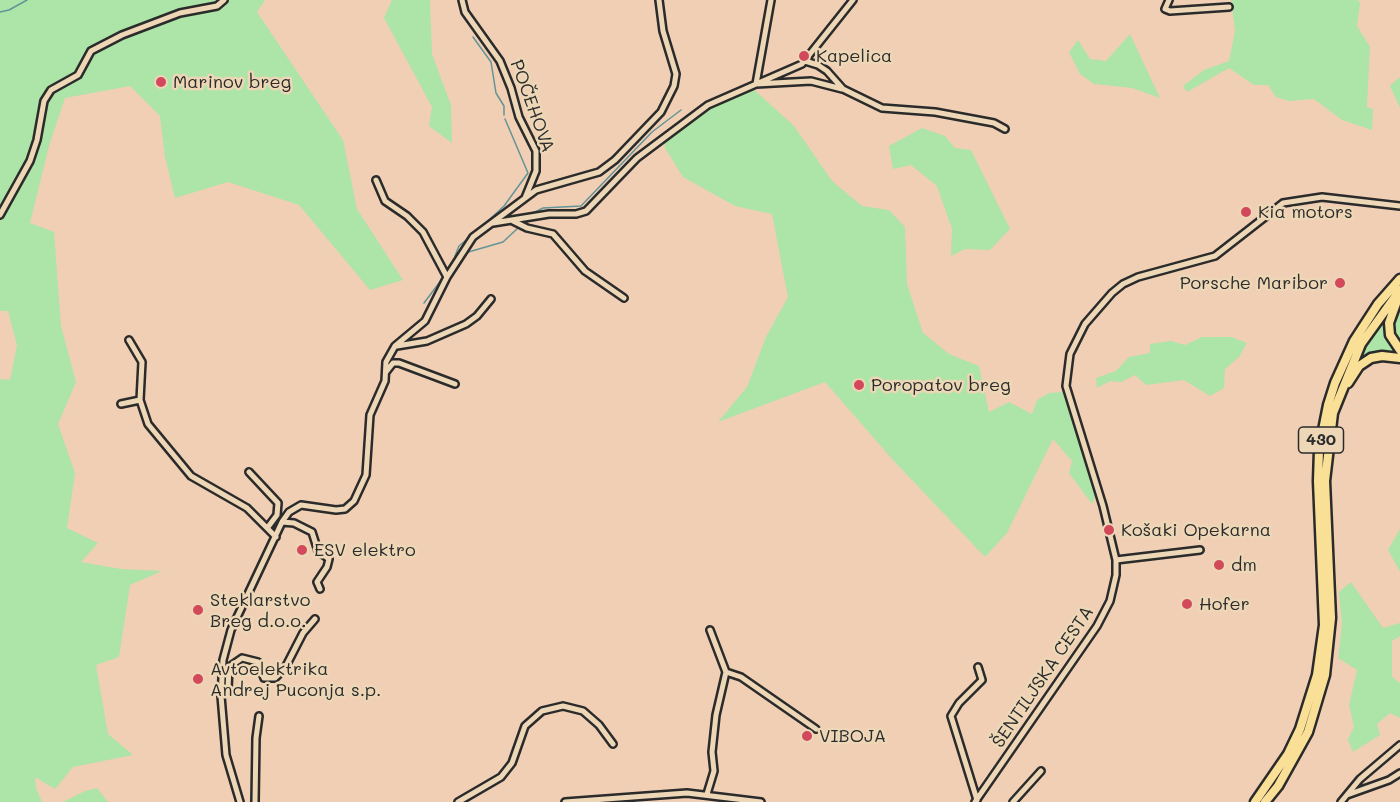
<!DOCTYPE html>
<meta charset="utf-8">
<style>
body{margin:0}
canvas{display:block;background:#f0cfb4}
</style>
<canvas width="1400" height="802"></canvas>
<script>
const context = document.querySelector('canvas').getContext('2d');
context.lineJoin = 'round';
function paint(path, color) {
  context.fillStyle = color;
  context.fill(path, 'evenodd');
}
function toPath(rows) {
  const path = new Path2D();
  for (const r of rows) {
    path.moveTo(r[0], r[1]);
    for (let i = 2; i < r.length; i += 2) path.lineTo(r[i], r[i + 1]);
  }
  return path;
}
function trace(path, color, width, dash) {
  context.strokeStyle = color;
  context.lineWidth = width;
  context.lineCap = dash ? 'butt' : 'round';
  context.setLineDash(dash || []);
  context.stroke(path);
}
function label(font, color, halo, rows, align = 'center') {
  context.font = font + ' Mali,sans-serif';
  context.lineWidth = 5;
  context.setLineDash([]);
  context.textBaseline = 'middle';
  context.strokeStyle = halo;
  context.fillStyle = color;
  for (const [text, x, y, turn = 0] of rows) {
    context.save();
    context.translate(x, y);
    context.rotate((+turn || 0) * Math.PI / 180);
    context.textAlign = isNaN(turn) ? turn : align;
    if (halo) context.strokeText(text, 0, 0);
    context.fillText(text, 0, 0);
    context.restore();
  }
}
paint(toPath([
 [0,0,265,0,257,12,343,140,357,209,403,280,370,290,299,205,228,182,175,198,165,157,160,116,130,86,65,98,49,146,30,223,54,232,61,326,76,382,58,424,75,473,67,528,98,543,81,562,121,569,162,571,130,585,119,657,96,665,108,734,133,755,73,767,55,789,35,777,36,788,42,802,0,802,0,379,10,380,17,345,8,311,0,311],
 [392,0,430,0,432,54,451,105,452,143,429,126,432,107,384,18],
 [1231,0,1358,0,1360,3,1357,26,1370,47,1367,107,1373,109,1372,130,1342,120,1314,99,1289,101,1276,97,1268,85,1254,85,1229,68,1187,92,1183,86,1204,70,1229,61,1235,31],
 [1130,34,1160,98,1132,88,1094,84,1080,74,1069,52,1078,40,1090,59,1106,61],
 [1400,77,1400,108,1390,86],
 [750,86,794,126,832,181,862,206,889,210,905,227,907,284,923,333,949,354,979,366,989,412,1009,402,1032,414,1037,400,1049,393,1063,392,1096,494,1092,504,1069,473,1072,461,1053,439,1007,533,985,557,893,460,825,382,718,422,747,387,766,337,788,297,772,214,735,206,683,177,665,148,664,137,707,106],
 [922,128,945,136,955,148,971,150,1010,229,990,250,965,249,951,256,952,229,937,186,911,165,893,169,889,146],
 [1400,299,1400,347,1393,332,1392,316],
 [1388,314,1400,356,1390,354,1353,368,1381,318],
 [1202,337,1231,337,1247,343,1239,357,1225,369,1224,388,1210,396,1184,380,1146,385,1135,375,1121,382,1110,381,1097,388,1096,378,1116,371,1129,357,1150,353,1150,344,1171,341,1185,345],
 [1400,529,1400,572,1388,550],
 [1351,582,1383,628,1400,623,1400,636,1392,641,1392,677,1400,683,1400,718,1390,713,1377,724,1380,735,1353,752,1348,739,1354,727,1349,705,1357,670,1338,658,1342,624,1339,592],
 [97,788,108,802,63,802,85,791]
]), '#ade4a7');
trace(toPath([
 [0,12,9,10,27,0],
 [473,37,491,62,496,93,504,106,504,115],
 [529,215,543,208,581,206,652,132,681,110],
 [477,231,504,206,528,173,505,119],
 [465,253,503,242,518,228],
 [455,256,459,246,471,236],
 [446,273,456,256],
 [424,303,442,279]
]), '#639497', 1.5);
const minor = toPath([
 [462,0,465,12,500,61,511,88,519,117,536,151,536,171,525,198],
 [771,0,756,84,811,81,842,89],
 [1169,0,1165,9,1170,11,1229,7],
 [805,61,818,65,827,71,843,89,882,108,935,112,994,123,1005,129],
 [376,180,385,201,407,216,423,232,447,277],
 [0,215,30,161,37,140,44,101,51,90,78,75,91,51,122,35,180,13,217,6,224,0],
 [513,221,527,228,553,234,585,271,624,298],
 [493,223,549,214,576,214,586,211,637,158,708,105,802,64,853,0],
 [129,340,142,362,140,400,148,424,191,476,247,508,276,537],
 [397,346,427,341,466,324,477,316,491,299],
 [386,372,393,363,399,363,455,384],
 [121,404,140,400],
 [249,472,278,503,277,515,268,527],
 [282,522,294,523,312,532,318,551,329,559,327,567,317,582,320,589],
 [1116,560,1200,550],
 [726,672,741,677,816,729],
 [221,696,228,689,229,667,242,658,258,662,264,678,275,678,285,668,303,633,315,619],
 [707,794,714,771,712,752,716,715,726,672,710,630],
 [1347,795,1389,780,1400,773],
 [977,800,951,716,959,703,982,680,978,667],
 [240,802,226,755,221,696,223,660,231,630,282,522,289,512,301,505,336,510,345,509,354,501,366,475,370,415,385,381,386,362,395,346,425,321,447,277,473,237,536,190,599,172,615,160,661,112,674,86,676,74,663,31,659,0],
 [255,802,256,738,259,716],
 [458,802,501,777,512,763,525,726,542,711,563,706,583,711,599,725,613,744],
 [565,802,687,793,761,802],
 [975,802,1097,626,1110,601,1116,575,1116,560,1103,506,1066,386,1070,354,1085,324,1112,293,1123,284,1138,277,1215,256,1283,203,1322,197,1400,206],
 [1013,802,1041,771],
 [1341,802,1360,779,1400,745]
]);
const highway = toPath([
 [1398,298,1389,323,1390,335,1400,350],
 [1348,383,1359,366,1371,358,1382,356,1400,358],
 [1255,802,1288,754,1300,729,1317,675,1324,625,1318,481,1319,450,1328,405,1335,383,1354,341,1378,304,1400,279],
 [1265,802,1278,786,1308,732,1325,675,1331,618,1325,481,1333,413,1361,344,1400,290]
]);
trace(minor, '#2b2b2b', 10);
trace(highway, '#2b2b2b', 13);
trace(minor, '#edd7b6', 5);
trace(highway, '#fadf96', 8);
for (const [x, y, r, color] of [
 [804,56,6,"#d1495b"],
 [161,82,6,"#d1495b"],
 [1246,212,6,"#d1495b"],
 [1340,283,6,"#d1495b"],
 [859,385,6,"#d1495b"],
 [1109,530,6,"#d1495b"],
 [302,550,6,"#d1495b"],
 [1219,565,6,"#d1495b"],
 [1187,604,6,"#d1495b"],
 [198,610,6,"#d1495b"],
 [198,679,6,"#d1495b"],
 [807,736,6,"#d1495b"]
]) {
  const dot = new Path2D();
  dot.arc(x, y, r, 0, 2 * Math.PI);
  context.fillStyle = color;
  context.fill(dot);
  trace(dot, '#edd7b6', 2);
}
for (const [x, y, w] of [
 [1321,440,45]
]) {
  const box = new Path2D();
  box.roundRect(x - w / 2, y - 13, w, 26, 4.5);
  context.fillStyle = '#edd7b6';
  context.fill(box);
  trace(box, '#2b2b2b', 1.5);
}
label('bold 16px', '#2b2b2b', null, [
 ["430",1321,440]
]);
label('18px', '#2b2b2b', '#edd7b6', [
 ["Kapelica",816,56],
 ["Marinov breg",173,82],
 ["Kia motors",1258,212],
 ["Porsche Maribor",1328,283,"right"],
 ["Poropatov breg",871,385],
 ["Košaki Opekarna",1121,530],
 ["ESV elektro",314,550],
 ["dm",1231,565],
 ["Steklarstvo",210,600],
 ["Breg d.o.o.",210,621],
 ["Hofer",1199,604],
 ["Avtoelektrika",210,669],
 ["Andrej Puconja s.p.",210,690],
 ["VIBOJA",819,736]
], 'left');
label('18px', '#2b2b2b', '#edd7b6', [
 ["POČEHOVA",532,106,70],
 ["ŠENTILJSKA CESTA",1043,677,-56]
]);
</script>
